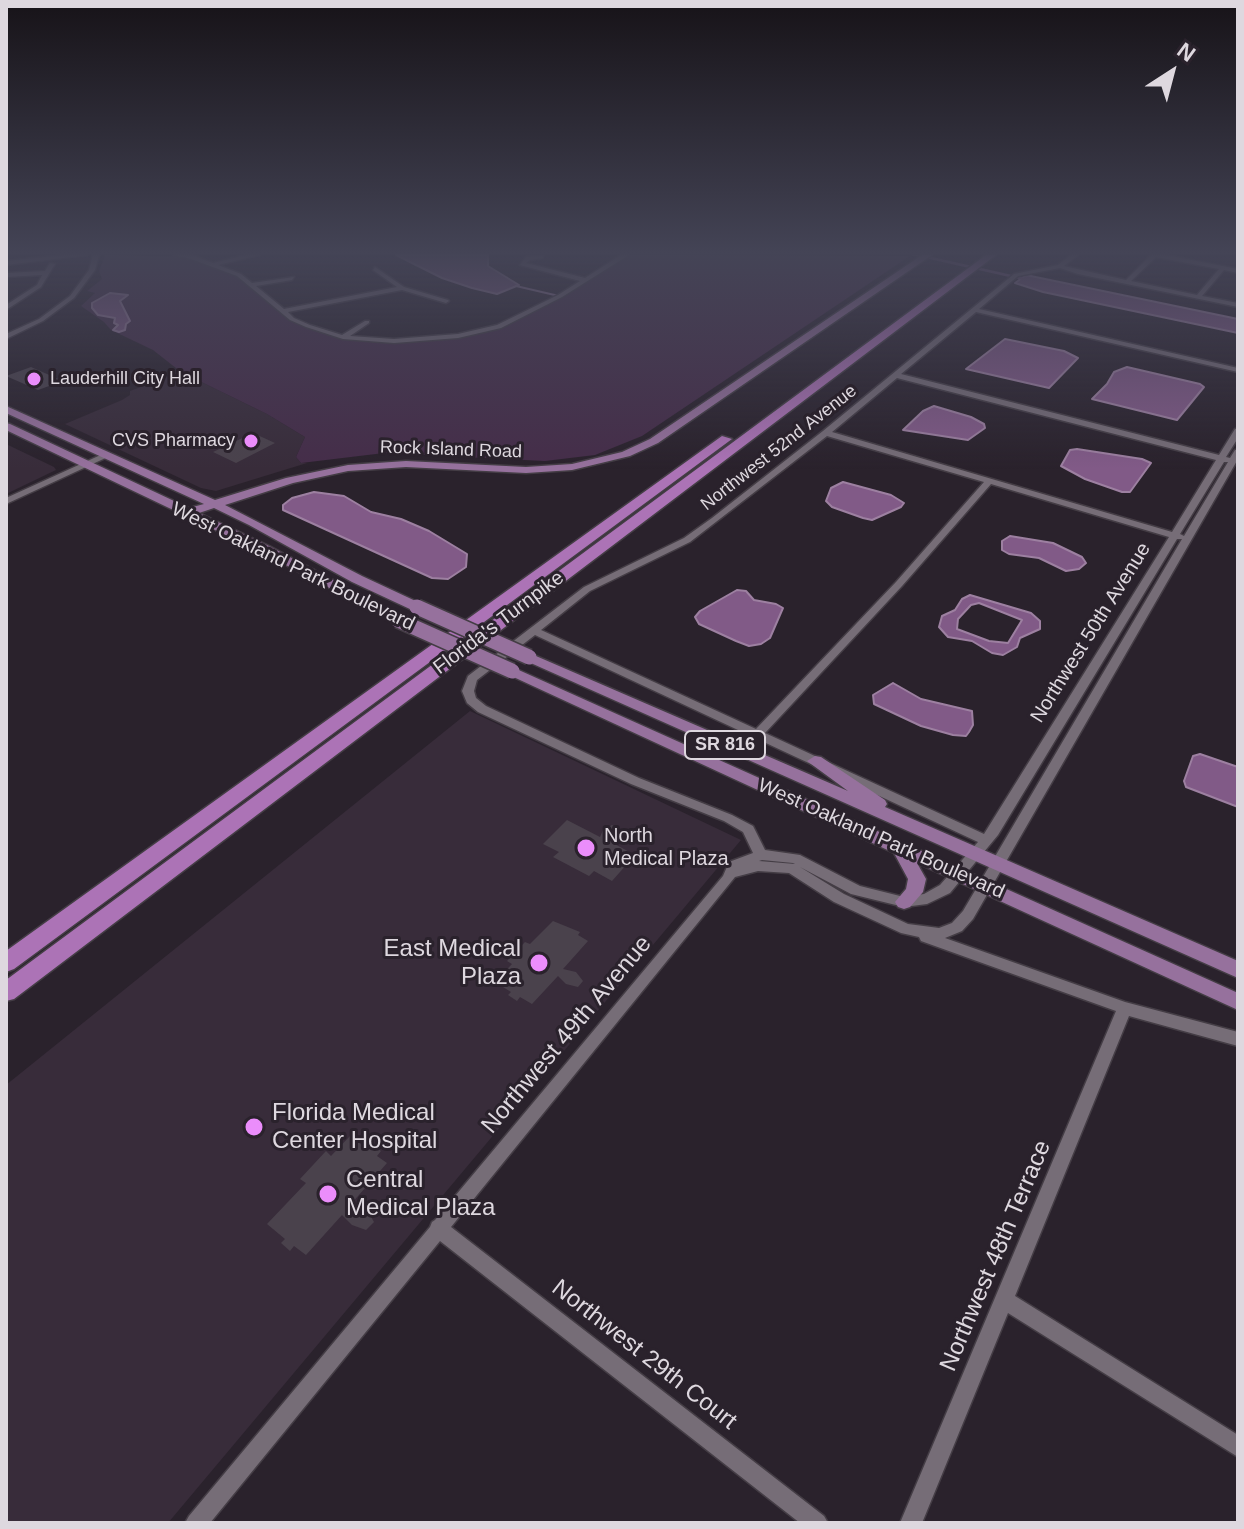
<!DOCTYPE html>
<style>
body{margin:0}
#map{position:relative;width:1244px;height:1529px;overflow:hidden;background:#2a222c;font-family:Helvetica,sans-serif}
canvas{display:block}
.frame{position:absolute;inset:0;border:8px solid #ded8df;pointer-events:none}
.north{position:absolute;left:1132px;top:32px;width:80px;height:80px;-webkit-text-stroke:6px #2a222c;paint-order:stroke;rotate:36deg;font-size:22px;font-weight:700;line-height:32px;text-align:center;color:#ded8df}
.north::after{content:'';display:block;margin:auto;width:28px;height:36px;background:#ded8df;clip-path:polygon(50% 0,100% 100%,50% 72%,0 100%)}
</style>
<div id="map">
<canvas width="1244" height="1529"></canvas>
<div class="frame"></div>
<div class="north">N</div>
</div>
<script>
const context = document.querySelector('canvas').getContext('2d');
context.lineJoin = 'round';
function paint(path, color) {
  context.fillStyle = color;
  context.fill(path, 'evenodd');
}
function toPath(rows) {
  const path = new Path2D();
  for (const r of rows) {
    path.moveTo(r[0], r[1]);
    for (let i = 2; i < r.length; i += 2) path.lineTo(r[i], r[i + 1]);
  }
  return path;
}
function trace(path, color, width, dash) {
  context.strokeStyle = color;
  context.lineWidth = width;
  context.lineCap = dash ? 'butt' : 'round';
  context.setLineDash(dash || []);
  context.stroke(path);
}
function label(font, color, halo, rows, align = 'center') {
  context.font = font + ' Helvetica,sans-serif';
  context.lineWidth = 6;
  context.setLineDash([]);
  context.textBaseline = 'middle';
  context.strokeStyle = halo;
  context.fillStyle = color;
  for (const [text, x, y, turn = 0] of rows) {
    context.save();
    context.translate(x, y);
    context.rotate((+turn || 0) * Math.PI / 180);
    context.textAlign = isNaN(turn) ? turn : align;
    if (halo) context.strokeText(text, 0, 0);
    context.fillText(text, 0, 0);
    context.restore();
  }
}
paint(toPath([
 [181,372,267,414,305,437,296,457,301,463,307,463,216,491,201,488,65,424,122,400,130,395,130,391],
 [6,444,54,467,56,470,6,494],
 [470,711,741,840,168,1523,6,1523,6,1085]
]), '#382c3a');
paint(toPath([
 [105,255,192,257,239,275,292,319,343,337,394,341,458,336,514,321,626,255,910,256,642,436,595,455,545,461,384,453,301,463,296,457,305,437,267,414,181,372,153,350,111,330,104,322,81,306,95,293,87,291,102,279,99,271]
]), '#452d49');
const water = toPath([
 [396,255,488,255,488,266,519,285,497,294,472,288,442,278,396,255],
 [1026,275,1238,319,1238,333,1043,292,1015,283,1026,275],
 [110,293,128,295,120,301,130,321,126,324,125,330,119,332,113,330,118,325,114,323,115,318,98,315,92,308,92,303,110,293],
 [1005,339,1064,351,1078,358,1049,388,966,369,1005,339],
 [1127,367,1200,384,1204,387,1177,420,1092,399,1107,384,1114,372,1127,367],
 [934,406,971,417,984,424,985,428,968,440,903,430,923,411,934,406],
 [1077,449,1142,459,1151,463,1130,492,1122,492,1085,479,1061,466,1070,450,1077,449],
 [843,482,891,495,904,503,901,507,872,520,863,518,832,507,826,501,831,488,843,482],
 [314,492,344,496,371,512,401,519,429,531,467,554,466,567,448,579,432,578,283,510,283,505,292,498,314,492],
 [1010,536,1053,543,1082,557,1086,563,1079,569,1066,571,1039,558,1009,554,1002,550,1002,541,1010,536],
 [737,590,746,591,754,600,776,604,783,608,770,638,761,644,749,646,736,641,699,624,695,617,700,611,737,590],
 [970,595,1031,613,1040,621,1040,629,1020,638,1017,647,1003,655,992,653,972,641,948,637,939,627,942,616,955,610,962,599,970,595],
 [979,603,1022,620,1008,643,989,641,957,629,958,619,971,605,979,603],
 [893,683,921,699,972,711,973,725,969,732,966,736,953,735,921,726,874,704,873,695,893,683],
 [1200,754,1238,767,1238,807,1186,787,1184,781,1193,756,1200,754]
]);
paint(water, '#815a87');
trace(water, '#9d80a1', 2);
trace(toPath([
 [516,286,559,296]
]), '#9d80a1', 2);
paint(toPath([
 [911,255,924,255,1039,281,1036,283,911,255]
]), '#815a87');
paint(toPath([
 [31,367,63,381,38,390,6,376],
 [253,433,275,443,236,463,213,452],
 [567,820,600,837,603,830,612,825,618,828,611,842,635,855,612,881,594,871,589,876,553,857,559,852,543,844],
 [553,921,580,932,578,935,588,941,563,969,576,972,583,981,578,987,566,984,558,976,532,1004,520,997,517,1001,508,995,511,992,495,982,512,964,507,961,525,942,530,944],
 [350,1136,367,1149,371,1144,381,1151,377,1156,387,1163,351,1204,366,1208,374,1222,366,1230,352,1225,342,1215,306,1255,294,1246,290,1251,281,1243,285,1239,267,1224,306,1183,300,1179,326,1151,331,1156]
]), '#4a424c');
const minor = toPath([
 [64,255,87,255,6,265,6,261,64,255],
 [93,255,99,255,95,270,74,298,43,321,6,339,6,334,39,319,70,296,89,270,93,255],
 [174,255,192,255,213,263,246,255,259,255,218,265,241,274,252,283,294,277,292,280,256,286,284,309,397,287,373,270,375,267,404,287,448,300,449,301,446,303,402,290,288,312,294,318,310,325,342,335,365,321,369,321,369,323,350,336,394,339,458,334,497,325,558,295,580,281,520,265,526,257,543,256,543,258,530,260,526,263,585,278,621,255,629,255,562,297,501,328,458,338,394,343,343,339,306,327,290,320,237,276,191,259,174,255],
 [1071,255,1078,255,1064,266,1126,280,1151,255,1166,255,1238,269,1238,273,1224,270,1202,296,1238,303,1238,307,1078,274,1060,268,1018,276,979,309,1238,368,1238,372,976,312,901,374,1219,455,1235,429,1238,429,1238,438,1226,457,1230,458,1235,450,1238,450,1238,459,973,919,962,931,945,938,1125,1002,1238,1032,1238,1046,1129,1016,1015,1296,1238,1435,1238,1457,1008,1313,922,1523,900,1523,1116,1011,921,941,919,937,901,933,834,902,789,873,758,871,735,877,451,1227,824,1516,828,1523,800,1523,440,1241,210,1523,185,1523,189,1516,430,1227,432,1222,435,1220,723,876,729,862,753,853,743,832,724,821,631,784,478,712,467,703,462,691,468,676,584,587,684,538,712,518,823,431,1014,274,1058,265,1071,255],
 [1156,257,1219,269,1197,295,1131,281,1156,257],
 [897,378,1216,460,1172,532,832,432,897,378],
 [827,436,984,482,896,582,756,729,541,630,590,591,690,542,827,436],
 [1224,462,1228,462,1184,536,1180,534,1224,462],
 [991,484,1169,537,984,834,765,733,902,586,991,484],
 [1177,539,1182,539,963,911,952,923,939,928,908,924,844,894,800,867,851,894,904,907,927,904,950,893,998,835,1177,539],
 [535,635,753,737,978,842,940,885,924,894,904,897,860,886,800,855,765,850,753,826,732,815,639,778,486,706,476,698,474,691,477,680,535,635],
 [762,860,793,863,795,864,759,861,762,860],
 [50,263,55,264,41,287,6,310,6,305,37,285,42,275,6,277,6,273,45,271,50,263],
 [105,453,112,455,6,504,6,498,105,453]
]);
const major = toPath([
 [922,255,932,255,658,443,630,456,572,470,526,473,406,467,348,471,293,483,225,505,362,576,422,604,422,610,412,610,352,582,249,525,214,508,199,513,269,546,403,617,405,620,403,623,398,624,261,552,6,430,6,423,10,424,189,508,204,504,6,413,6,406,215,500,286,478,348,465,406,461,526,467,572,464,622,452,650,439,922,255],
 [529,653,848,791,807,761,815,756,821,757,885,800,887,804,885,807,1238,961,1238,978,524,660,522,657,524,654,529,653],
 [512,667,1238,993,1238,1010,917,863,926,879,923,892,910,907,904,909,898,907,895,902,906,889,908,879,894,853,507,674,505,671,512,667]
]);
const highway = toPath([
 [986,255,996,255,14,999,6,1001,6,980,986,255],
 [722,436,732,439,14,969,6,972,6,951,722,436]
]);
trace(minor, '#443d45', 3);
trace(major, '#443d45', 3);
trace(highway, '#443d45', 3);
paint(minor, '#766d77');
paint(major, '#96719d');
paint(highway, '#ac73b6');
const majorBridge = toPath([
 [417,607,529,657],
 [398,620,512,671]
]);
trace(majorBridge, '#443d45', 18, []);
trace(majorBridge, '#96719d', 15);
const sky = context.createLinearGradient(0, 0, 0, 469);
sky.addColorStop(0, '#171318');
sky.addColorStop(0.54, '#444456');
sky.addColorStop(1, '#44445600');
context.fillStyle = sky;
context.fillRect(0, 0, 1244, 469);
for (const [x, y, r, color] of [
 [34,379,8,"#eb8dfb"],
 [251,441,8,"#eb8dfb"],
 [586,848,10,"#eb8dfb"],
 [539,963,10,"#eb8dfb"],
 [254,1127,10,"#eb8dfb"],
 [328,1194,10,"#eb8dfb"]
]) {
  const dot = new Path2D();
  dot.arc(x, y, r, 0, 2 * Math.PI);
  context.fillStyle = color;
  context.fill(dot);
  trace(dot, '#2a222c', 3);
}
label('18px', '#ded8df', '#2a222c', [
 ["Lauderhill City Hall",50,379],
 ["CVS Pharmacy",235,441,"right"]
], 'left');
label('18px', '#ded8df', '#2a222c', [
 ["Northwest 52nd Avenue",779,448,-38],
 ["Rock Island Road",451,450,2]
]);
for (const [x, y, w] of [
 [725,745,80]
]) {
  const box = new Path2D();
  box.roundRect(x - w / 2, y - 14, w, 28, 6);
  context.fillStyle = '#2a222c';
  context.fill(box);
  trace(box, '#ded8df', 2);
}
label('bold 18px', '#ded8df', null, [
 ["SR 816",725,745]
]);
label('20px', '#ded8df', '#2a222c', [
 ["West Oakland Park Boulevard",293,567,26],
 ["Florida's Turnpike",499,623,-37],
 ["Northwest 50th Avenue",1091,633,-58],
 ["West Oakland Park Boulevard",881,839,24]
]);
label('20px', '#ded8df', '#2a222c', [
 ["North",604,836],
 ["Medical Plaza",604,859]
], 'left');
label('24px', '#ded8df', '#2a222c', [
 ["East Medical",521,949,"right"],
 ["Plaza",521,977,"right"],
 ["Florida Medical",272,1113],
 ["Center Hospital",272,1141],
 ["Central",346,1180],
 ["Medical Plaza",346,1208]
], 'left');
label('24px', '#ded8df', '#2a222c', [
 ["Northwest 49th Avenue",567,1035,-50],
 ["Northwest 48th Terrace",996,1256,-67],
 ["Northwest 29th Court",644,1355,38]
]);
</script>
